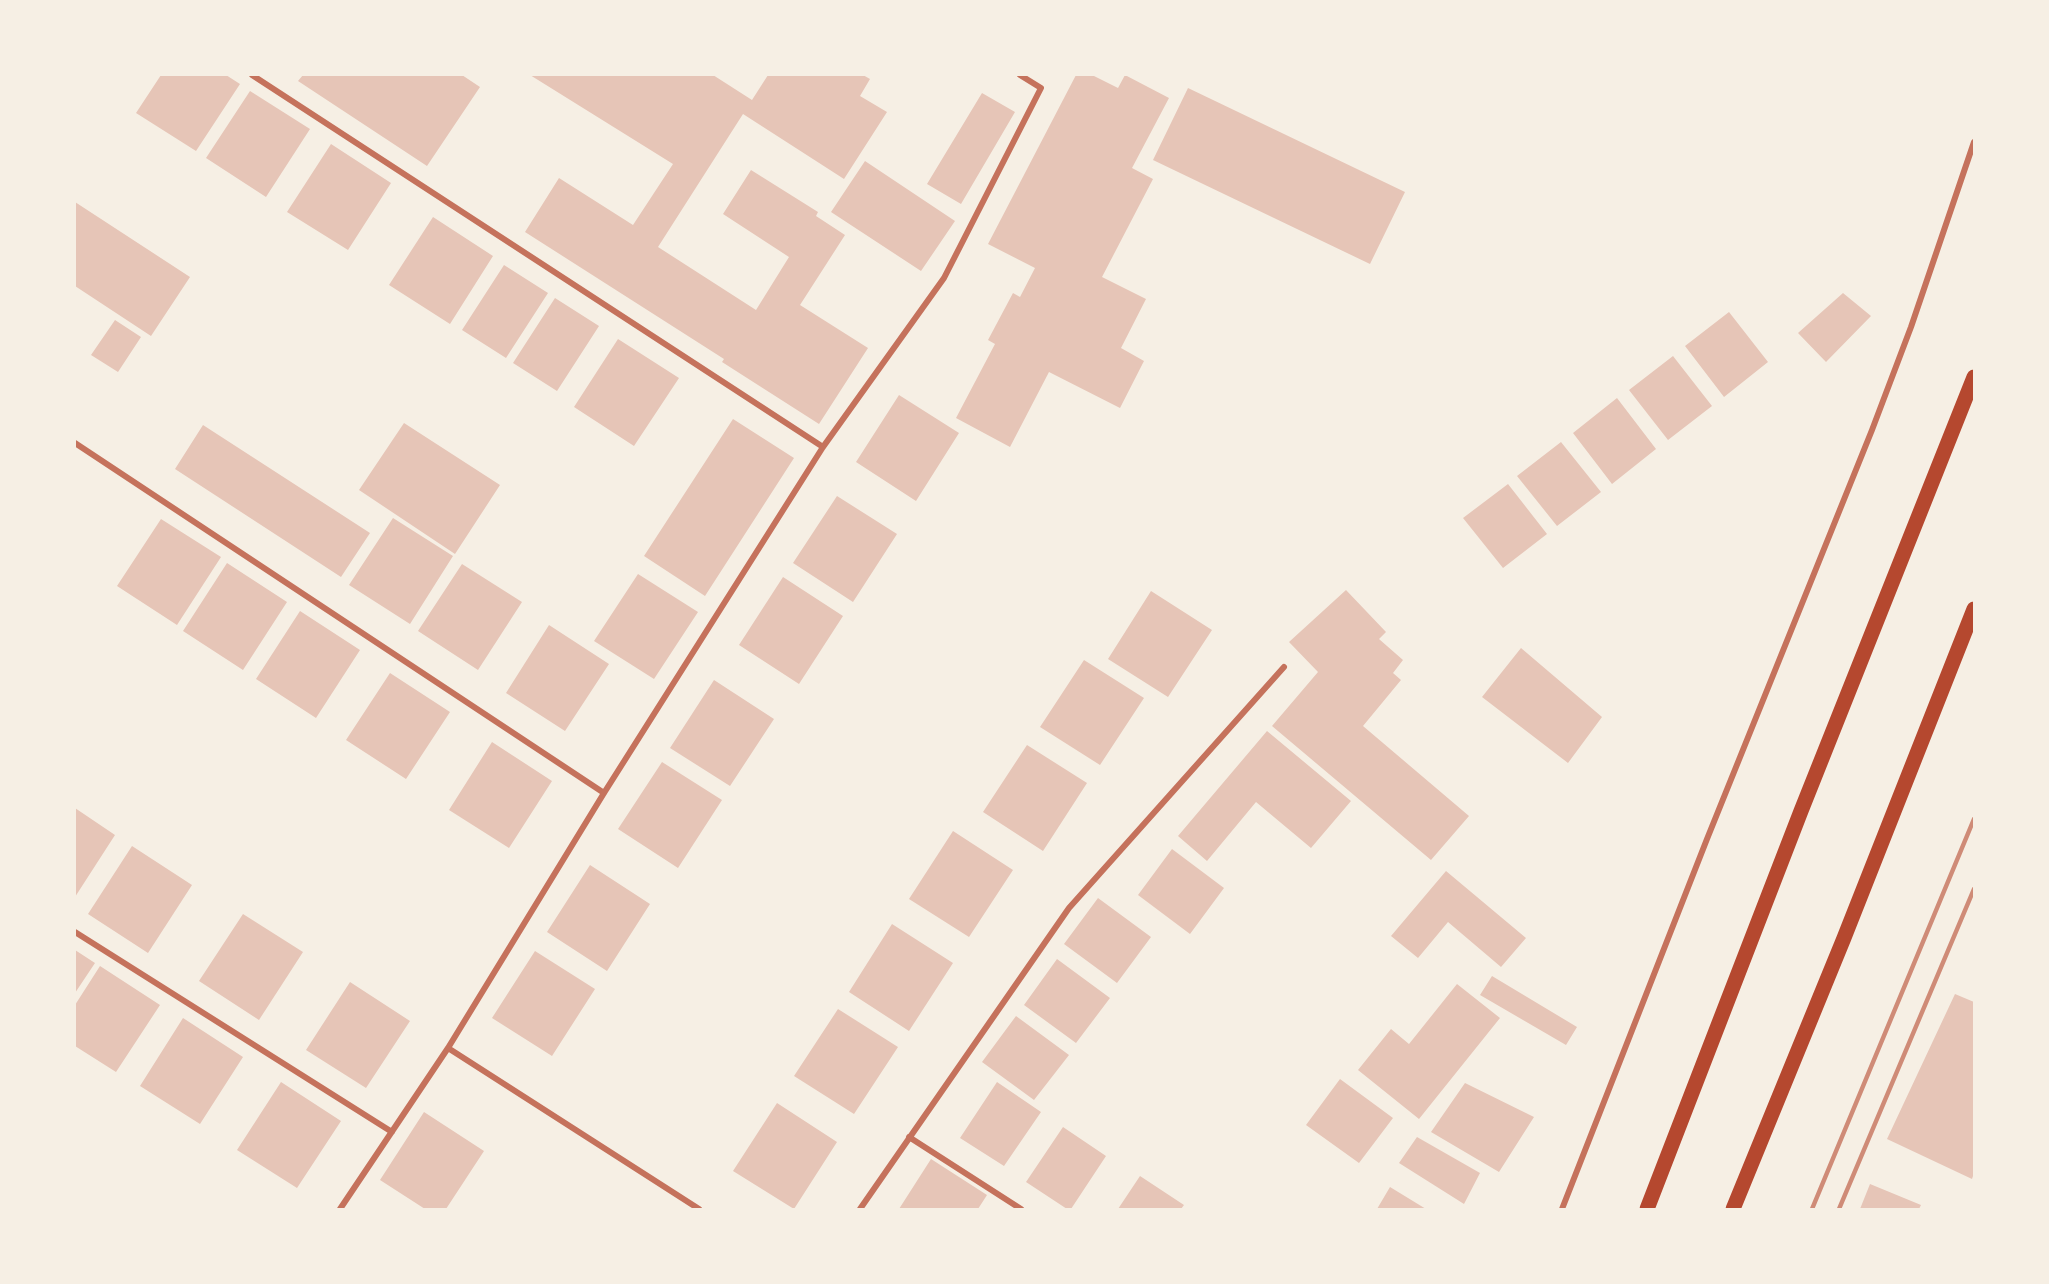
<!DOCTYPE html>
<style>
body{margin:0}
#map{position:relative;width:2049px;height:1284px;overflow:hidden;background:#f6efe4;font-family:Ubuntu,sans-serif}
canvas{display:block}
.frame{position:absolute;inset:0;border:76px solid #f6efe4;pointer-events:none}
</style>
<div id="map">
<canvas width="2049" height="1284"></canvas>
<div class="frame"></div>
</div>
<script>
const context = document.querySelector('canvas').getContext('2d');
context.lineJoin = 'round';
function paint(path, color) {
  context.fillStyle = color;
  context.fill(path, 'evenodd');
}
function toPath(rows) {
  const path = new Path2D();
  for (const r of rows) {
    path.moveTo(r[0], r[1]);
    for (let i = 2; i < r.length; i += 2) path.lineTo(r[i], r[i + 1]);
  }
  return path;
}
function trace(path, color, width, dash) {
  context.strokeStyle = color;
  context.lineWidth = width;
  context.lineCap = dash ? 'butt' : 'round';
  context.setLineDash(dash || []);
  context.stroke(path);
}
paint(toPath([
 [161,75,226,75,240,84,196,151,136,113],
 [303,75,462,75,480,87,427,166,298,81],
 [530,75,713,75,752,100,768,75,863,75,870,79,860,96,887,112,844,179,743,114,658,247,756,310,789,257,723,214,751,170,818,212,816,216,845,235,800,305,868,348,819,424,722,362,724,359,525,232,559,178,633,225,673,164],
 [1076,75,1092,75,1118,88,1125,75,1169,98,1132,168,1153,179,1102,277,1146,299,1121,348,1144,361,1120,408,1049,372,1010,447,956,418,995,344,988,340,1013,293,1020,297,1035,268,988,244],
 [1188,88,1405,192,1370,264,1153,160],
 [250,91,310,129,266,197,206,158],
 [982,93,1015,112,961,204,927,184],
 [331,144,391,183,348,250,287,212],
 [865,161,955,221,921,271,831,212],
 [75,202,190,277,151,336,75,286],
 [433,217,493,256,450,324,389,285],
 [504,265,548,293,506,358,462,330],
 [1843,293,1871,316,1826,362,1798,333],
 [555,298,599,326,557,391,513,363],
 [1729,312,1768,362,1724,397,1685,346],
 [115,320,141,337,118,372,91,355],
 [618,339,679,378,634,446,574,407],
 [1673,356,1712,406,1668,440,1629,390],
 [899,395,959,433,916,501,856,462],
 [1617,398,1656,449,1612,484,1573,433],
 [733,419,794,458,705,596,644,556],
 [404,423,500,485,455,554,359,490],
 [203,425,370,533,341,577,175,469],
 [1561,442,1601,492,1557,526,1517,476],
 [1508,484,1547,534,1503,568,1463,518],
 [837,496,897,534,853,602,793,563],
 [393,518,453,556,410,624,349,585],
 [161,519,221,557,177,625,117,586],
 [227,563,287,602,243,670,183,631],
 [462,564,522,602,478,670,418,631],
 [638,574,698,612,654,679,594,641],
 [783,577,843,616,799,684,739,645],
 [1346,590,1386,632,1379,639,1403,660,1393,673,1401,680,1363,726,1469,816,1431,860,1272,726,1318,672,1289,642],
 [1151,591,1212,630,1168,697,1108,659],
 [300,611,360,650,316,718,256,679],
 [549,625,609,664,565,731,506,693],
 [1521,648,1602,717,1568,763,1482,697],
 [1084,660,1144,698,1100,765,1040,727],
 [390,673,450,712,406,779,346,740],
 [714,680,774,719,730,786,670,748],
 [1267,731,1351,801,1311,848,1256,802,1207,861,1178,836],
 [492,742,552,781,509,848,449,810],
 [1027,745,1087,783,1043,851,983,812],
 [662,762,722,800,678,868,618,829],
 [75,808,115,835,75,897],
 [953,831,1013,870,969,937,909,899],
 [132,846,192,885,148,953,88,914],
 [1172,849,1224,888,1190,934,1138,895],
 [590,865,650,904,607,971,547,932],
 [1446,871,1526,938,1501,967,1448,922,1418,958,1391,936],
 [1098,898,1151,937,1117,983,1064,944],
 [243,914,303,952,259,1020,199,981],
 [892,924,953,963,909,1031,849,992],
 [75,950,95,963,75,993],
 [535,951,595,989,552,1056,492,1018],
 [1057,959,1110,998,1076,1043,1024,1005],
 [100,966,160,1005,116,1072,75,1046,75,1005],
 [1492,976,1577,1027,1566,1045,1480,995],
 [350,982,410,1021,366,1088,306,1050],
 [1457,984,1500,1018,1419,1119,1358,1070,1391,1029,1409,1044],
 [1955,994,1974,1002,1974,1173,1972,1179,1887,1139],
 [838,1009,898,1047,854,1114,794,1076],
 [1016,1016,1069,1055,1034,1100,982,1062],
 [183,1018,243,1057,200,1124,140,1086],
 [1340,1079,1393,1118,1359,1163,1306,1125],
 [281,1082,341,1121,297,1188,237,1150],
 [997,1082,1041,1112,1004,1166,960,1138],
 [1465,1083,1534,1117,1499,1172,1431,1132],
 [777,1103,837,1142,794,1209,733,1171],
 [424,1112,484,1151,446,1209,425,1209,380,1180],
 [1063,1127,1106,1156,1071,1209,1067,1209,1026,1182],
 [1417,1137,1480,1173,1464,1204,1399,1163],
 [931,1159,987,1195,978,1209,899,1209],
 [1140,1176,1184,1205,1181,1209,1118,1209],
 [1870,1184,1921,1205,1919,1209,1860,1209],
 [1390,1187,1426,1209,1377,1209]
]), '#e6c5b7');
trace(toPath([
 [252,75,823,447],
 [75,443,604,793],
 [75,932,392,1132],
 [448,1048,699,1209],
 [909,1137,1021,1209],
 [340,1209,448,1048,604,793,823,447,944,278,1041,88,1020,75],
 [860,1209,1069,908,1284,667],
 [1562,1209,1707,839,1872,430,1911,327,1974,142]
]), '#c5725c', 6);
trace(toPath([
 [1647,1209,1801,811,1974,377],
 [1733,1209,1844,938,1974,609]
]), '#b5482f', 15);
trace(toPath([
 [1812,1209,1974,819],
 [1839,1209,1974,889]
]), '#cf8b77', 4.5);
</script>
